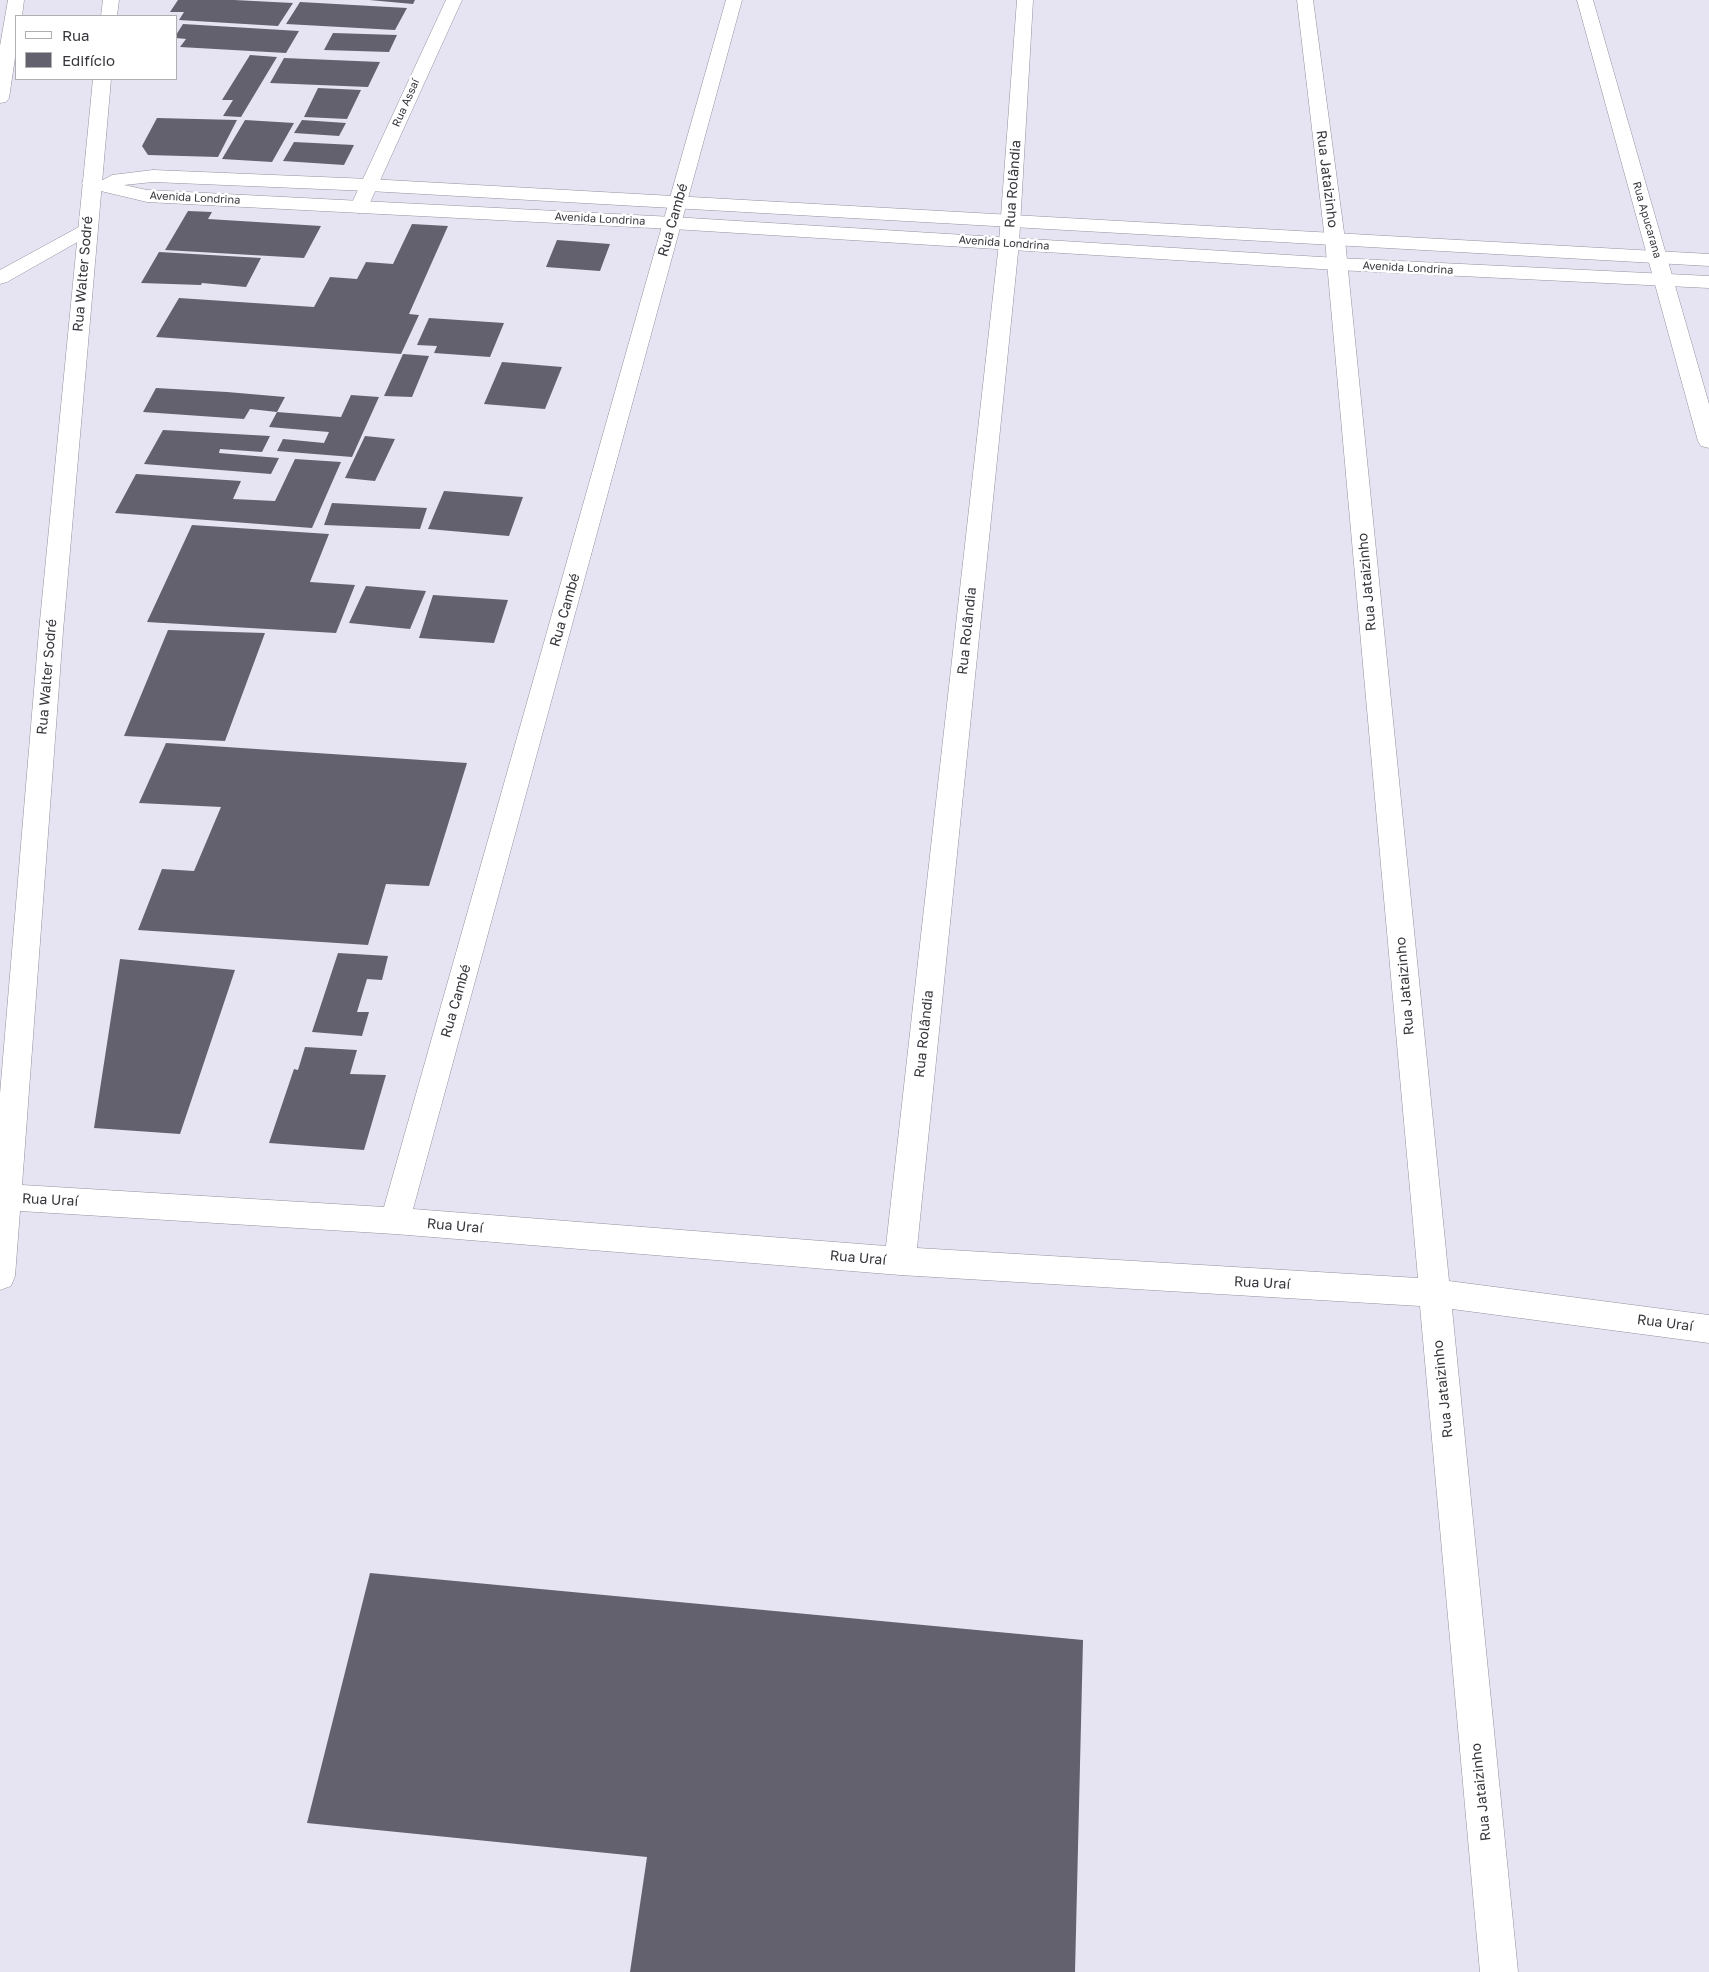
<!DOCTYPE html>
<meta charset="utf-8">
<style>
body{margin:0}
#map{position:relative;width:1709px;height:1972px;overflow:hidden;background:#e6e4f3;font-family:"Golos Text",sans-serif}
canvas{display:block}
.legend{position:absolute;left:15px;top:15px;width:162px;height:65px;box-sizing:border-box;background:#fff;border:1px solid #afafb1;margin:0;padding:6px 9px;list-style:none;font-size:15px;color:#37363c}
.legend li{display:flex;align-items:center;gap:10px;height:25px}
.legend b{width:25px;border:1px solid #afafb1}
</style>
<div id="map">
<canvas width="1709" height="1972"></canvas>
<ul class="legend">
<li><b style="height:6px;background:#fff"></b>Rua</li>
<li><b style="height:14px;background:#63616e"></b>Edifício</li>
</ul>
</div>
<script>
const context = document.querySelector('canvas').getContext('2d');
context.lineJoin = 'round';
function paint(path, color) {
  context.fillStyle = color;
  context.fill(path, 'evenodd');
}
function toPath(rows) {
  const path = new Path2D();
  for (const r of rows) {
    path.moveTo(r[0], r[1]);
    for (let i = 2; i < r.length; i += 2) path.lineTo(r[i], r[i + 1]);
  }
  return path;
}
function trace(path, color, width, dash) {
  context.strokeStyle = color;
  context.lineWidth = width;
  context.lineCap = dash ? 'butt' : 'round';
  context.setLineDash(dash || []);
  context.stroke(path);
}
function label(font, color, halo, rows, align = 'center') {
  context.font = font + ' "Golos Text",sans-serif';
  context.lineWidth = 5;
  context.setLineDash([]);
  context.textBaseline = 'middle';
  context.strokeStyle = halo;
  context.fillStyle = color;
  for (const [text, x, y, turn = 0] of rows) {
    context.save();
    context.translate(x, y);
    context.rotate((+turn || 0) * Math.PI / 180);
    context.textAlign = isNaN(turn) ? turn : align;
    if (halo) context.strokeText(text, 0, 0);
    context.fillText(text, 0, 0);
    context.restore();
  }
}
paint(toPath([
 [178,0,234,0,293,3,278,26,179,20,184,12,170,12],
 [369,0,415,0,413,4],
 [300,2,407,8,395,30,286,24],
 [183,24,299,31,286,53,180,47,186,39,176,38,176,35],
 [333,33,397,35,389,52,324,50],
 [250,55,277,57,241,117,223,116,233,100,222,100],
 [284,58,380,62,368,87,270,83],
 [318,88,361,90,347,119,304,117],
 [157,118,237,120,218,157,148,155,142,146],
 [245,120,294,123,272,162,222,159],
 [302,120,346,123,339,136,294,133],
 [294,142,354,145,344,165,283,161],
 [188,211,212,212,208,219,321,226,304,258,165,250],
 [412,224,448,226,409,314,419,315,401,354,156,337,179,298,314,307,330,277,357,279,366,262,393,264],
 [557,240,610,244,600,271,546,267],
 [159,252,261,258,246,287,202,283,201,285,141,283],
 [429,318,504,323,490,357,434,353,437,346,417,345],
 [403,354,429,356,412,397,384,396],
 [502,362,562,367,545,409,484,404],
 [156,388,227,392,285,397,277,412,250,409,244,419,143,412],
 [351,395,379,397,352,457,277,451,283,439,324,443,329,432,269,427,277,412,341,417],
 [163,430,270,436,262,452,220,449,219,453,279,458,271,474,144,464],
 [365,436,395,439,375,481,345,478],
 [295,459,341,462,312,528,115,513,136,474,241,481,233,499,275,501],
 [444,491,523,497,509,536,428,529],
 [332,503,427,508,420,529,324,525],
 [192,525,329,534,310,582,355,585,336,633,147,622],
 [366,586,426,591,410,629,349,623],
 [433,595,508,600,494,643,419,638],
 [168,630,265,633,225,741,124,736],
 [166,743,467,763,429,886,386,884,368,945,138,930,162,869,194,871,221,807,139,803],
 [338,953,388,956,382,980,367,979,357,1012,369,1012,362,1036,312,1032],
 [120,959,235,970,180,1134,94,1128],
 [305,1047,357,1050,350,1074,386,1075,364,1150,269,1143,294,1069,298,1070],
 [370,1573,1083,1640,1075,1972,630,1972,647,1857,307,1823]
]), '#63616e');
const street = toPath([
 [103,0,119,0,117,16,101,16,103,0],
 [446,0,462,0,368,207,366,211,359,213,352,211,350,207,446,0],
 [726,0,742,0,413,1209,886,1246,999,243,1017,0,1033,0,1019,243,917,1248,1418,1278,1325,240,1297,0,1313,0,1345,240,1449,1281,1709,1315,1709,1343,1452,1309,1518,1972,1480,1972,1420,1306,900,1275,395,1234,20,1211,15,1276,11,1286,0,1290,0,1094,39,631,93,79,111,79,63,631,22,1185,384,1207,726,0],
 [1577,0,1593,0,1709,404,1709,448,1701,446,1698,441,1577,0]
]);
const secondary = toPath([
 [153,170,369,179,1709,254,1709,266,369,191,153,182,124,185,147,190,673,217,1337,258,1709,276,1709,288,1337,270,673,229,147,202,84,187,82,183,84,179,91,177,103,180,112,175,153,170]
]);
const primary = toPath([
 [8,0,24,0,22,16,16,16,16,51,9,98,6,102,0,103,0,46,8,0],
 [88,222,95,224,98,228,95,232,7,282,0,284,0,270,88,222]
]);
trace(street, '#92919e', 1);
trace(secondary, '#92919e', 1);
trace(primary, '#92919e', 1);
paint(street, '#fff');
paint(secondary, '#fff');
paint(primary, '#fff');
label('11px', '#37363c', '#fff', [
 ["Rua Assaí",406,103,-66],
 ["Avenida Londrina",195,198,3],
 ["Avenida Londrina",600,219,3],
 ["Rua Apucarana",1647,220,74],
 ["Avenida Londrina",1004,243,4],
 ["Avenida Londrina",1408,268,3]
]);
label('14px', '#37363c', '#fff', [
 ["Rua Jataizinho",1327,179,83],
 ["Rua Rolândia",1013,184,-86],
 ["Rua Cambé",673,220,-74],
 ["Rua Walter Sodré",83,274,-85],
 ["Rua Jataizinho",1367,582,-95],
 ["Rua Cambé",565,610,-74],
 ["Rua Rolândia",967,631,-84],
 ["Rua Walter Sodré",47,677,-85],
 ["Rua Jataizinho",1405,986,-95],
 ["Rua Cambé",456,1001,-74],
 ["Rua Rolândia",924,1034,-84],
 ["Rua Uraí",50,1200,3],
 ["Rua Uraí",455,1226,5],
 ["Rua Uraí",858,1258,5],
 ["Rua Uraí",1262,1283,3],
 ["Rua Uraí",1665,1323,7],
 ["Rua Jataizinho",1443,1389,-96],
 ["Rua Jataizinho",1481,1792,-96]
]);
</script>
